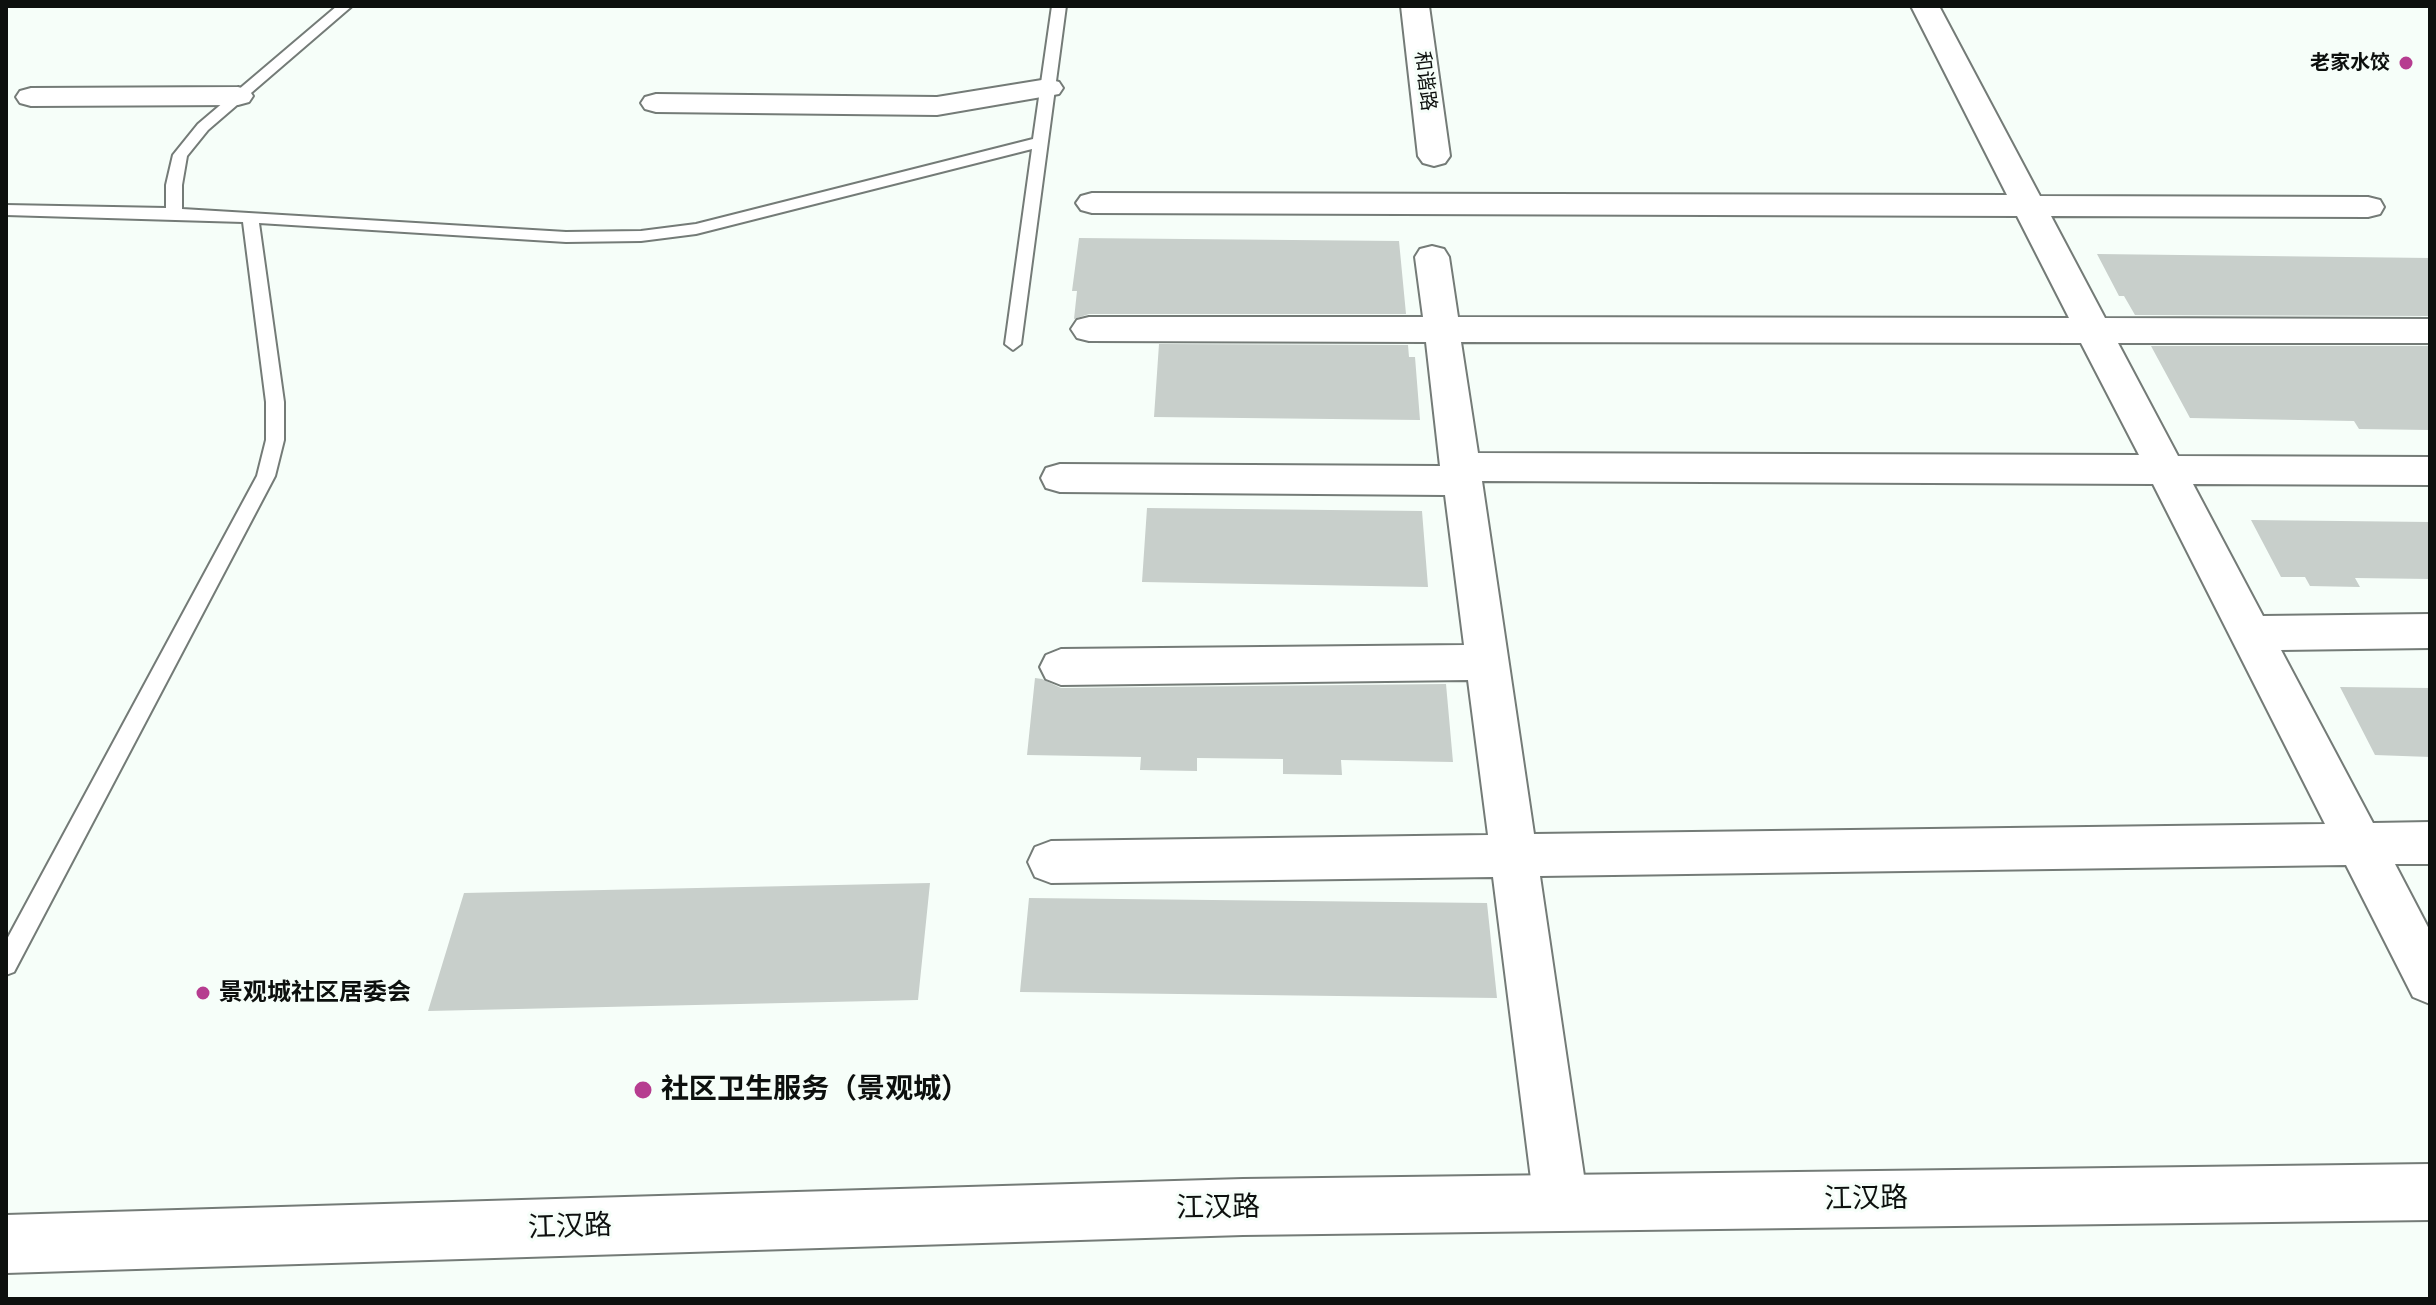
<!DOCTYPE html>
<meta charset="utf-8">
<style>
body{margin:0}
#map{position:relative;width:2436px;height:1305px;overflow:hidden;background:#f6fef9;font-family:Cabin,sans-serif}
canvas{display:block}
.frame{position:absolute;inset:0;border:8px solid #0d100e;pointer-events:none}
</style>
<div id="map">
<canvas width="2436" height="1305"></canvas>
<div class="frame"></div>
</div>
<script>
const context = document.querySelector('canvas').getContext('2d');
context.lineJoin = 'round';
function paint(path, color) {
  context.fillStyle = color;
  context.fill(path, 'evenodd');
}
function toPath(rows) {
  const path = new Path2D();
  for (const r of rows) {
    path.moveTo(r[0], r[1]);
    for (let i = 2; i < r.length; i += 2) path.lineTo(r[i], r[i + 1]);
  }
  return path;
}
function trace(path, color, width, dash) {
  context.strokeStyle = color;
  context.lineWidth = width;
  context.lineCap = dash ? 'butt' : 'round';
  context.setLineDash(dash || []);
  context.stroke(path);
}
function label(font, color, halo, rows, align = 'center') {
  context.font = font + ' Cabin,"Noto Sans SC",sans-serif';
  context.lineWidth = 6;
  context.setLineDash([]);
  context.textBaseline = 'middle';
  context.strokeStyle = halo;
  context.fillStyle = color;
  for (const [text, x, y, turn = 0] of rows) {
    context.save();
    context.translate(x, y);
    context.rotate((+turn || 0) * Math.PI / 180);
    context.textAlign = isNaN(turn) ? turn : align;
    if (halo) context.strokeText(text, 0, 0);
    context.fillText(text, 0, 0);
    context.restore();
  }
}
paint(toPath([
 [1079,238,1399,241,1406,314,1089,314,1074,319,1077,291,1072,291],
 [2097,254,2430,258,2430,316,2135,315,2124,296,2119,296],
 [1159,344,1408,345,1409,357,1415,357,1420,420,1154,417],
 [2151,346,2430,346,2430,430,2359,429,2354,421,2190,418],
 [1147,508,1422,511,1428,587,1142,582],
 [2251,520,2430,522,2430,579,2355,578,2360,587,2310,586,2305,577,2281,577],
 [1035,678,1042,679,1061,688,1446,684,1453,762,1341,760,1342,775,1283,774,1283,759,1197,758,1197,771,1140,770,1141,757,1027,755],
 [2340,687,2430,688,2430,757,2375,755],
 [930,883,918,1000,428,1011,464,893],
 [1029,898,1487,903,1497,998,1020,992]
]), '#c8cfcb');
const lane = toPath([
 [337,6,352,6,208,130,187,156,182,185,182,209,566,232,641,231,696,224,1033,139,1052,6,1066,6,1021,344,1013,350,1005,344,1032,149,696,234,641,241,566,242,259,223,284,402,284,440,275,476,14,972,6,975,6,941,257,476,266,440,266,402,243,222,6,215,6,205,166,208,166,185,173,155,198,124,337,6]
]);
const street = toPath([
 [1401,6,1429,6,1450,156,1445,163,1434,166,1423,163,1418,156,1401,6],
 [1911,6,1939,6,2040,196,2368,197,2380,200,2384,207,2380,214,2368,217,2051,216,2105,318,2430,319,2430,343,2118,343,2178,456,2430,457,2430,485,2193,484,2263,616,2430,614,2430,648,2281,650,2373,823,2430,822,2430,864,2395,864,2430,931,2430,1004,2413,997,2346,865,1540,876,1588,1203,1580,1222,1561,1230,1542,1222,1534,1203,1493,877,1051,883,1035,877,1028,862,1035,847,1051,841,1488,835,1468,680,1061,685,1046,679,1040,667,1046,655,1061,649,1464,645,1445,495,1060,492,1046,488,1041,478,1046,468,1060,464,1440,466,1426,342,1089,341,1077,338,1071,329,1077,320,1089,317,1423,317,1415,257,1420,249,1432,246,1444,249,1449,257,1458,317,2069,318,2017,216,1092,213,1081,210,1076,203,1081,196,1092,193,2007,195,1911,6],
 [1461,342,2081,343,2139,455,1478,453,1461,342],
 [1482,481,2153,484,2325,824,1534,834,1482,481],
 [1048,79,1059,82,1063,88,1059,94,937,115,656,112,645,109,641,103,645,97,656,94,937,97,1048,79],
 [238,87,249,90,253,96,249,102,238,105,31,106,20,103,16,97,20,91,31,88,238,87]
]);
const secondary = toPath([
 [2430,1164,2430,1220,1243,1235,6,1273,6,1215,1243,1179,2430,1164]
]);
trace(lane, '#747b77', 4);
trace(street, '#747b77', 4);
trace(secondary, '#747b77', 4);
paint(lane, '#fff');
paint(street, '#fff');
paint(secondary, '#fff');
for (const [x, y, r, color] of [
 [2406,63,8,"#b63d90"],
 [203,993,8,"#b63d90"],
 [643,1090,10,"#b63d90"]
]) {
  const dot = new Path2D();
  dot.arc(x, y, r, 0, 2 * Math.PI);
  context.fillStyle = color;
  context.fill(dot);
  trace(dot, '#f6fef9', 3);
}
label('bold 20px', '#0d100e', '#f6fef9', [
 ["老家水饺",2390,63]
], 'right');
label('20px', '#0d100e', '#f6fef9', [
 ["和谐路",1425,81,83]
]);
label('bold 24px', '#0d100e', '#f6fef9', [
 ["景观城社区居委会",219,993]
], 'left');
label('bold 28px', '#0d100e', '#f6fef9', [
 ["社区卫生服务（景观城）",661,1090]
], 'left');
label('28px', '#0d100e', '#f6fef9', [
 ["江汉路",1866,1199,-1],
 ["江汉路",1218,1208,-1],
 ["江汉路",570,1227,-2]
]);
</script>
